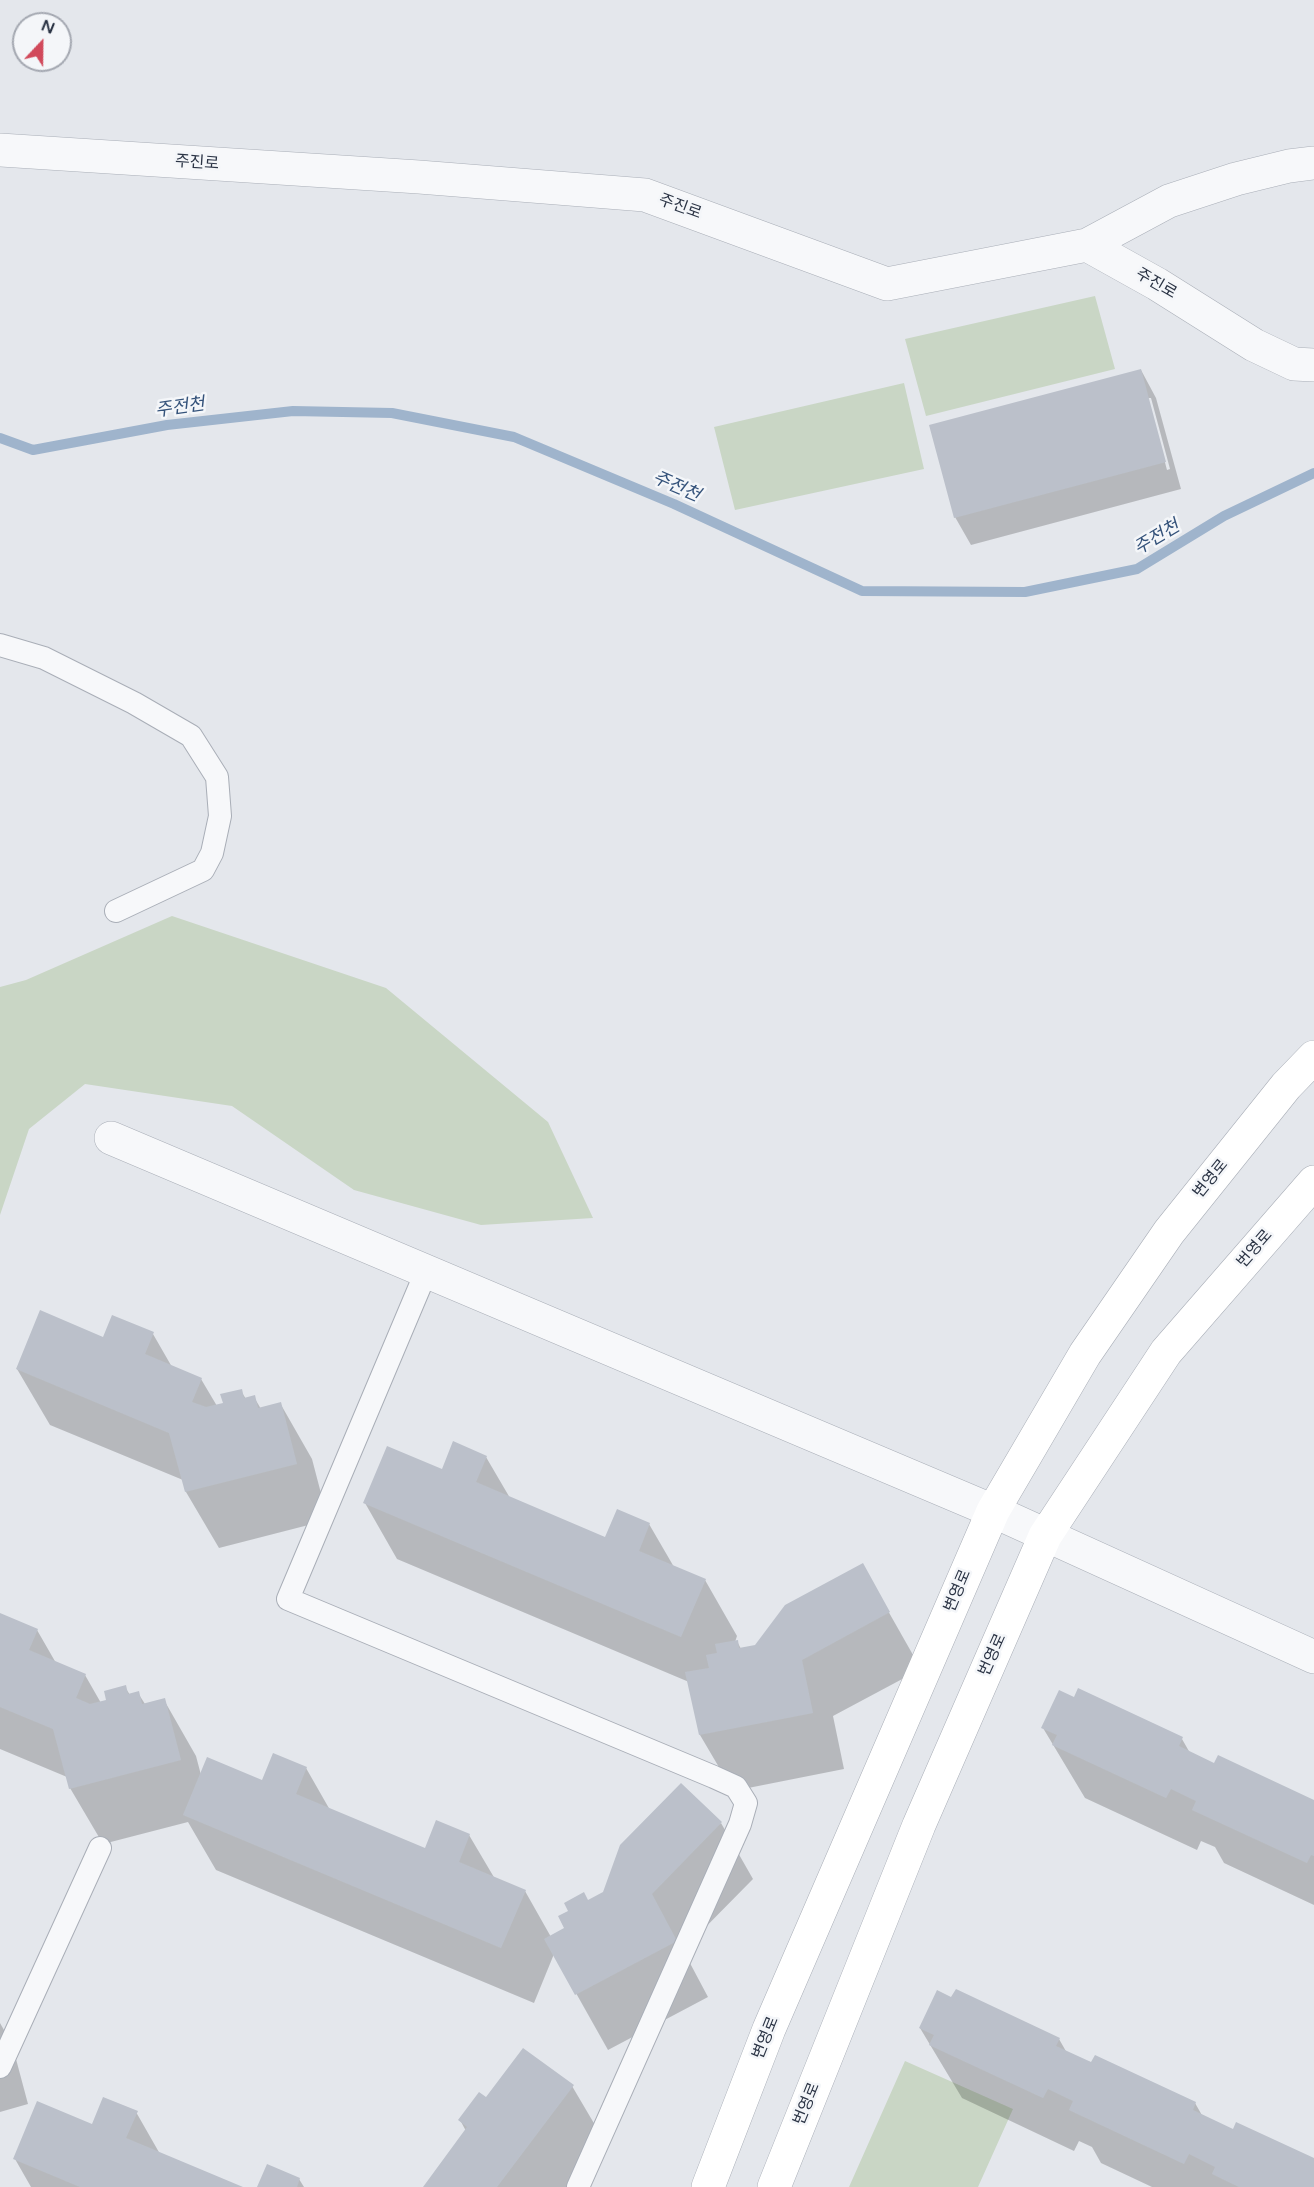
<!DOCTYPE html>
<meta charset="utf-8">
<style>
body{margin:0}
#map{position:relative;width:1314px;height:2187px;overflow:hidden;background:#e4e7ec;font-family:"Varela Round",sans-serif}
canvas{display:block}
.north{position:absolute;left:12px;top:12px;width:60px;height:60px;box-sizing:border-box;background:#f4f6f9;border:2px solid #a4a8b1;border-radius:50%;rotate:22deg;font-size:16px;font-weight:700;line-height:24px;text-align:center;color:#2b3445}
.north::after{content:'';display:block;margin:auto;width:21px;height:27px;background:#d1495b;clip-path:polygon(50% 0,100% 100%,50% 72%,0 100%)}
</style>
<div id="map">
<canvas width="1314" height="2187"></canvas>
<div class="north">N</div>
</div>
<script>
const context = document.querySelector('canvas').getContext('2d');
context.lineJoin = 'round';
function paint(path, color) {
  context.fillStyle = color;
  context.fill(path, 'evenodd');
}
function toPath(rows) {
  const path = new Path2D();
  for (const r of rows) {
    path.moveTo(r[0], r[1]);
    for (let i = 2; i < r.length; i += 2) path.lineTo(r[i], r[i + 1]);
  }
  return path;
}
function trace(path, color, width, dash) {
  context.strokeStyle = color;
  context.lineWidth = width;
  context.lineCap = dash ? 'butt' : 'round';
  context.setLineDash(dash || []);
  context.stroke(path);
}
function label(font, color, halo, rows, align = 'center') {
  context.font = font + ' "Varela Round","Noto Sans KR",sans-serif';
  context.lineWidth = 5;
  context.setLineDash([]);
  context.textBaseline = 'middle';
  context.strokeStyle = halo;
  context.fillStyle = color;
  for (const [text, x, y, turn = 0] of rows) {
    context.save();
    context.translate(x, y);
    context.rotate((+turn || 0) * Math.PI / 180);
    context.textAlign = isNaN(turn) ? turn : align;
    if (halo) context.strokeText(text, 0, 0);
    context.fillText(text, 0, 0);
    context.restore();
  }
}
paint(toPath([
 [1095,296,1115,369,926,416,905,339],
 [904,383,924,469,735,510,714,427],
 [172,916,386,988,548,1122,593,1218,481,1225,354,1190,232,1106,85,1084,29,1129,0,1215,0,987,26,980],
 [905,2061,1013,2109,978,2187,849,2187]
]), '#c9d6c5');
paint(toPath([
 [1141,370,1156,398,1181,489,971,545,955,517],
 [1148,398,1151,398,1170,469,1167,470],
 [153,1334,172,1367,201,1379,217,1406,224,1405,241,1391,246,1399,254,1397,261,1409,280,1403,312,1459,328,1520,219,1548,186,1492,183,1480,50,1425,17,1369,104,1339],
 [486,1457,510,1498,606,1539,649,1524,674,1567,705,1580,737,1636,735,1642,737,1641,741,1649,756,1647,862,1565,921,1669,833,1716,844,1769,733,1791,700,1735,689,1682,397,1559,365,1503,443,1471],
 [0,1615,37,1630,56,1663,85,1675,101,1703,108,1701,125,1687,130,1695,138,1693,145,1704,164,1700,196,1756,201,1775,262,1782,306,1768,330,1810,425,1850,469,1835,495,1879,525,1891,551,1937,566,1928,588,1902,721,1823,753,1879,683,1950,708,1997,608,2050,554,1954,534,2003,216,1870,188,1822,103,1844,70,1788,67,1777,0,1749],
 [1043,1728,1182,1739,1190,1753,1215,1765,1314,1802,1314,1905,1224,1863,1215,1847,1201,1841,1197,1850,1085,1798],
 [0,2023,12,2044,28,2104,0,2112],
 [920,2028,1059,2039,1067,2053,1195,2103,1203,2117,1234,2131,1314,2159,1314,2187,1152,2187,1101,2163,1092,2147,1079,2141,1074,2151,962,2098],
 [572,2086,605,2142,571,2187,424,2187,466,2131,460,2120,487,2099],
 [136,2112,160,2154,239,2187,31,2187,15,2159,93,2126],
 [299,2179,304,2187,259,2187]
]), '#0003');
trace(toPath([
 [0,438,33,450,167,425,293,411,392,413,514,437,674,504,862,591,1025,592,1137,569,1224,516,1314,473]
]), '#9fb4cc', 10);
paint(toPath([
 [1141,369,1166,462,954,518,929,425],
 [40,1310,103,1337,112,1315,154,1332,145,1354,202,1378,192,1402,206,1407,223,1403,220,1394,242,1389,244,1398,255,1395,258,1408,281,1402,297,1464,185,1492,169,1433,16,1369],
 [453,1441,487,1456,476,1482,605,1537,617,1509,650,1523,639,1551,706,1579,681,1637,363,1503,387,1446,442,1469],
 [863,1563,890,1612,802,1660,813,1713,699,1735,685,1672,709,1668,706,1655,717,1653,715,1644,738,1640,739,1648,755,1645,785,1605],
 [0,1613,38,1629,29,1650,86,1674,76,1698,90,1704,106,1700,104,1691,126,1685,128,1694,139,1691,142,1704,165,1698,181,1760,69,1789,53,1729,0,1707],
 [1078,1688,1183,1737,1179,1746,1214,1763,1218,1755,1314,1800,1314,1856,1311,1855,1307,1863,1192,1810,1196,1801,1171,1789,1166,1798,1052,1745,1057,1735,1041,1728,1059,1690,1074,1697],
 [273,1753,307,1767,296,1794,425,1848,436,1820,470,1834,459,1862,526,1890,501,1948,183,1815,207,1757,262,1780],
 [681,1783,722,1822,652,1894,677,1941,575,1995,544,1939,564,1928,558,1916,568,1911,564,1903,584,1892,588,1900,603,1892,620,1845],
 [956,1989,1060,2038,1056,2046,1091,2062,1095,2055,1196,2102,1193,2110,1233,2129,1236,2122,1314,2158,1314,2187,1239,2187,1212,2174,1215,2167,1189,2154,1184,2164,1069,2110,1073,2101,1048,2089,1043,2098,929,2045,934,2035,919,2028,937,1990,951,1997],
 [523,2048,574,2085,497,2187,423,2187,467,2127,458,2120,479,2092,486,2097],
 [103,2097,138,2111,126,2138,243,2187,80,2187,13,2159,37,2101,92,2124],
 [267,2164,300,2178,297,2187,257,2187]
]), '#bbc0ca');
const service = toPath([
 [0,645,44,658,134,703,191,736,217,777,220,816,212,853,203,870,116,911],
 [426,1272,288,1599,714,1777,736,1787,746,1803,740,1824,578,2187],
 [0,2067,100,1848]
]);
const minor = toPath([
 [0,150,419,177,645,195,887,284,1087,245,1157,284,1254,345,1294,364,1314,365],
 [1087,245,1169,201,1236,179,1289,166,1314,163],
 [111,1138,993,1511,1314,1657]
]);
const secondary = toPath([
 [708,2187,769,2029,993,1511,1085,1354,1169,1232,1286,1086,1314,1057],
 [774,2187,919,1825,1045,1536,1166,1352,1314,1182]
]);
trace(service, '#a9aeb7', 24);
trace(minor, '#a9aeb7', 34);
trace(secondary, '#a9aeb7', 34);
trace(service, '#f7f8fa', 22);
trace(minor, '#f7f8fa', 33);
trace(secondary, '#fff', 33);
label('16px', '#2b3445', '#f4f6f9', [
 ["주진로",197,163,4],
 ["주진로",680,207,20],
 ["주진로",1156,284,30],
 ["변영로",1211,1179,-51],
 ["번영로",1255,1249,-49],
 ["변영로",958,1591,-67],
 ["번영로",993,1655,-66],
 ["변영로",766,2038,-68],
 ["번영로",807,2104,-68]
]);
label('italic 18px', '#34527a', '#f4f6f9', [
 ["주전천",180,408,-8],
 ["주전천",676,487,24],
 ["주전천",1157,538,-31]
]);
</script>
